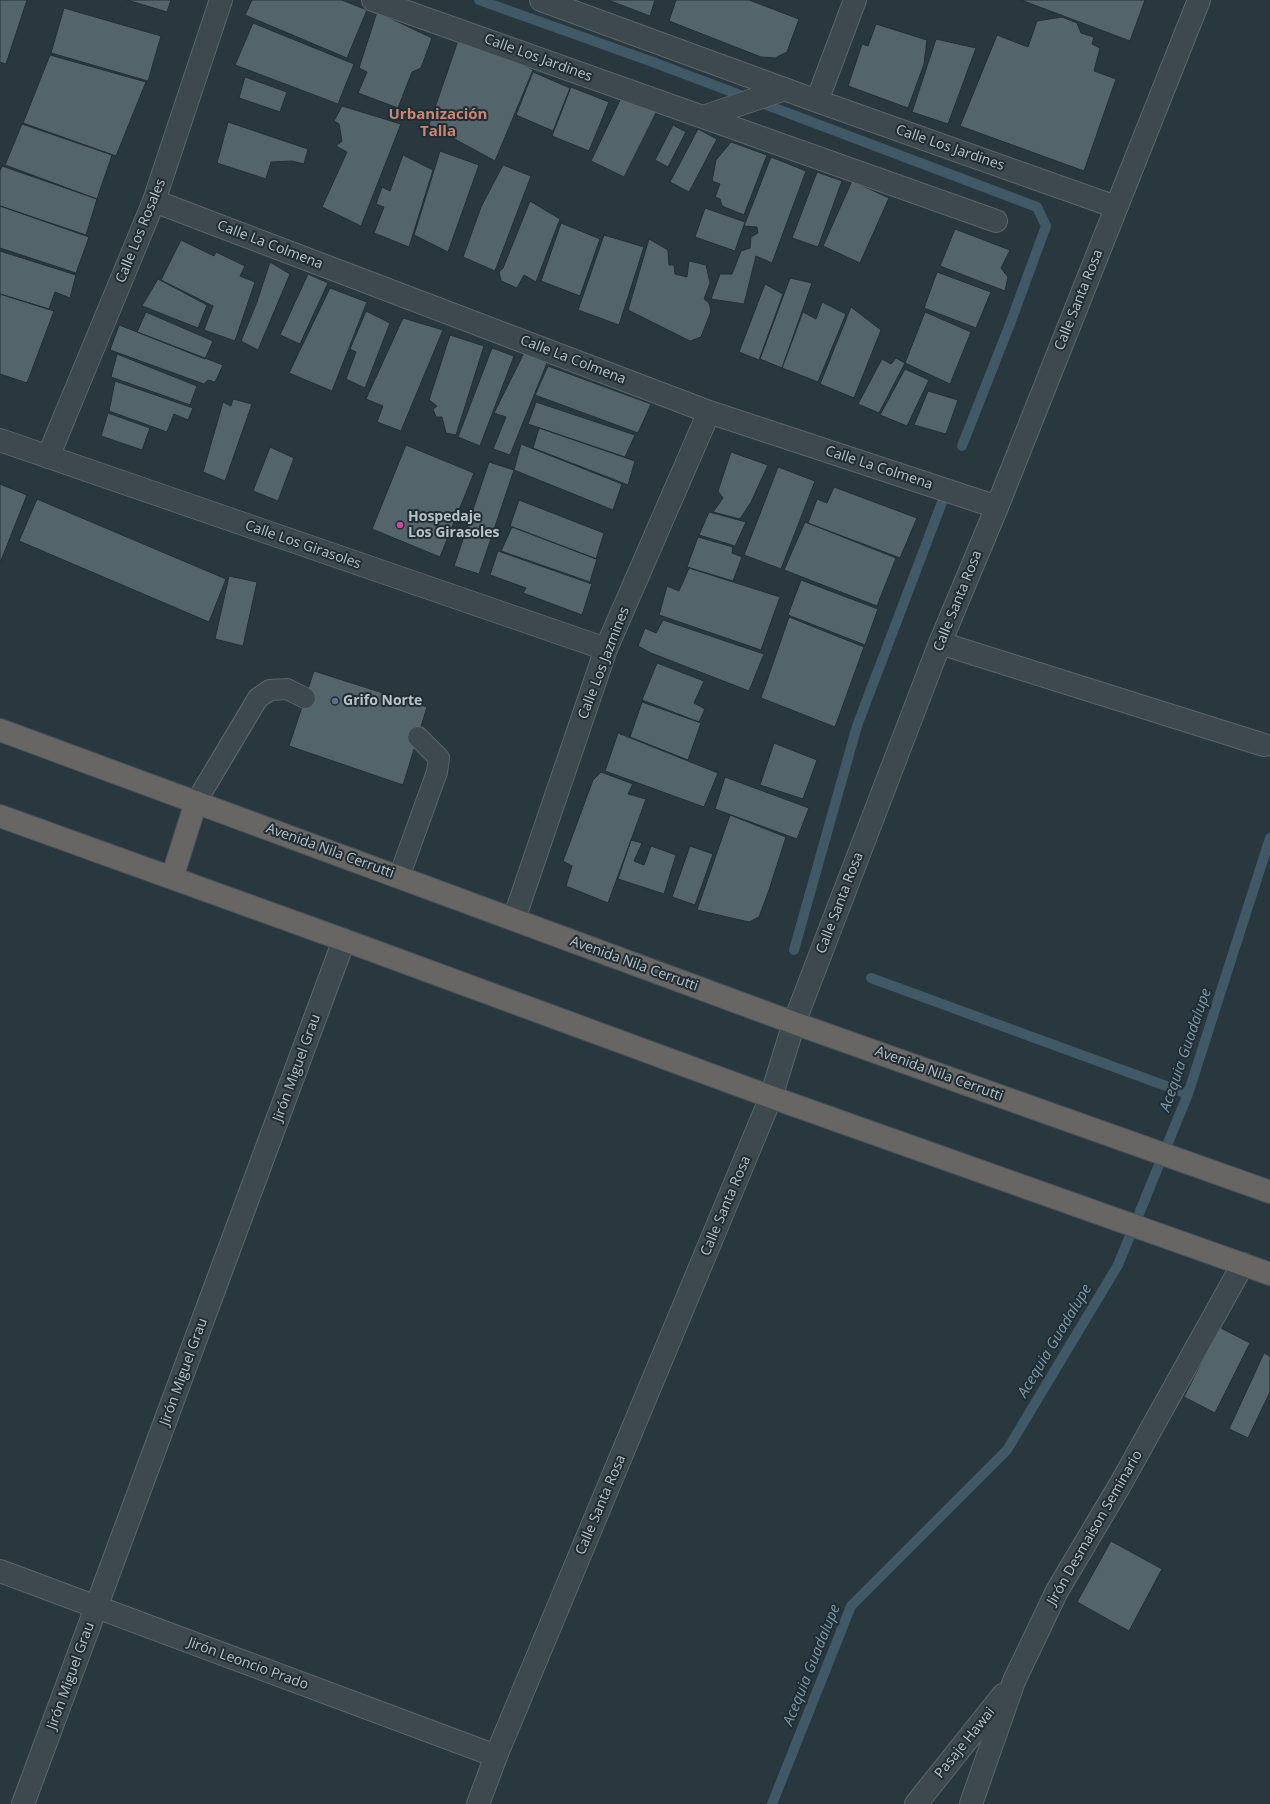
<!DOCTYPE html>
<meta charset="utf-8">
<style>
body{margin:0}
canvas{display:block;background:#29373f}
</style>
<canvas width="1270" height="1804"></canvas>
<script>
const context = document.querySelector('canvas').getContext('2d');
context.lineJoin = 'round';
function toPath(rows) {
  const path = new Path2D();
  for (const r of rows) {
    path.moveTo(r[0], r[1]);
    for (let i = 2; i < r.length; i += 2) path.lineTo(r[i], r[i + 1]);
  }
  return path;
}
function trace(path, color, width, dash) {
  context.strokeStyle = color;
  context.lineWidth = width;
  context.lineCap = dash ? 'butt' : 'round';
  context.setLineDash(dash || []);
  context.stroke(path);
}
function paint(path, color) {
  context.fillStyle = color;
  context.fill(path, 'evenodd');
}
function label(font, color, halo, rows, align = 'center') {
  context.font = font + ' "Open Sans",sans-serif';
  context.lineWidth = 4;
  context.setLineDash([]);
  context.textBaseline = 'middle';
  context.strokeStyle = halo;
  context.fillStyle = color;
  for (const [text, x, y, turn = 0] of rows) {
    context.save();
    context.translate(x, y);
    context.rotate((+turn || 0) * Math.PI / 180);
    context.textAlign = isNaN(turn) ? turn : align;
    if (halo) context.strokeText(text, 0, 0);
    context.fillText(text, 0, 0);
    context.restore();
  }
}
trace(toPath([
 [479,0,650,61,1037,207,1046,226,1010,324,962,446],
 [794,950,857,726,944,497],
 [871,978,1188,1094],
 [772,1804,851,1606,1007,1450,1118,1265,1188,1094,1270,838]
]), '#415866', 10);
const building = toPath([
 [0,0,27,0,6,64,0,62,0,0],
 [127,0,171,0,167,12,127,0],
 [252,0,342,0,367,10,347,58,245,15,252,0],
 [608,0,655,0,650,16,608,0],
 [676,0,749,0,799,19,787,52,775,58,761,57,669,21,676,0],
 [1021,0,1145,0,1130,41,1021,0],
 [64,8,161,36,148,81,51,53,64,8],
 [377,12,432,38,421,68,412,72,398,108,358,93,367,72,359,68,377,12],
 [1062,17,1077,23,1081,33,1094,37,1092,44,1100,48,1094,71,1116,79,1084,171,960,126,997,35,1028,47,1037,21,1062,17],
 [253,23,354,64,338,104,235,65,253,23],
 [876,24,927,40,924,64,908,108,848,86,862,44,868,46,876,24],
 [461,32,533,70,495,161,429,125,461,32],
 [936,39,976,48,948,124,912,112,936,39],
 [50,55,146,82,116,156,23,123,50,55],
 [533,72,570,88,553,131,516,115,533,72],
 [245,77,287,92,280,112,239,98,245,77],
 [571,87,609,102,589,151,552,136,571,87],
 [623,94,657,111,624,177,591,161,623,94],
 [342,106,401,124,361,226,322,207,347,152,336,146,342,141,339,124,334,121,342,106],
 [228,122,308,149,304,164,292,161,271,162,266,179,217,163,228,122],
 [22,124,112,155,97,199,5,165,22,124],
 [673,125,686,132,668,167,655,160,673,125],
 [698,129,717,139,689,192,670,182,698,129],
 [731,142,767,155,744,215,722,206,720,199,715,197,720,184,712,181,716,160,731,142],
 [440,151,479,165,448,252,414,235,440,151],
 [403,155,433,170,409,247,374,233,384,207,376,204,382,187,390,191,403,155],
 [771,157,806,171,772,263,756,256,744,304,711,299,720,274,732,274,741,251,750,248,751,237,758,233,757,227,744,226,771,157],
 [503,165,531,176,495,271,463,257,481,207,503,165],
 [2,166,97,199,86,235,0,206,0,171,2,166],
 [817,172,842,181,818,247,792,238,817,172],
 [852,181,889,198,860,263,823,246,852,181],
 [530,201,560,219,536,282,524,275,517,288,501,281,499,272,503,268,530,201],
 [0,206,89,237,76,273,0,248,0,206],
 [705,208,745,222,735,251,695,237,705,208],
 [561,223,600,239,580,296,541,281,561,223],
 [955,229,1010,250,1001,268,1008,277,1005,291,940,266,955,229],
 [604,235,644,247,619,325,578,310,604,235],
 [649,239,668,250,669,265,674,265,675,274,687,277,689,261,706,265,710,283,704,299,709,303,711,311,701,337,690,341,628,310,649,239],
 [181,240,214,256,216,252,245,266,240,276,255,282,235,341,204,330,213,306,161,280,181,240],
 [0,251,76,275,70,298,55,292,49,309,0,294,0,251],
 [270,262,290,274,258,350,241,341,257,302,270,262],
 [937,272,991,292,976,328,924,308,937,272],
 [308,274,328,283,300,344,280,335,308,274],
 [790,278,812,283,782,368,760,359,790,278],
 [158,279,207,305,198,328,142,306,158,279],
 [765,284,783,294,759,360,739,352,765,284],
 [330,288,367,302,332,391,289,373,330,288],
 [0,294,54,311,27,383,0,374,0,294],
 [822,302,846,314,818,382,782,368,803,312,816,319,822,302],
 [851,307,881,330,854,398,820,384,851,307],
 [366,311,390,323,365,388,346,379,356,352,350,349,366,311],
 [146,312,213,341,205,359,137,332,146,312],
 [925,312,971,332,950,384,905,363,925,312],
 [403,318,443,330,401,431,377,422,383,406,366,399,403,318],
 [119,325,223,365,215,382,208,380,204,384,110,350,119,325],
 [450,335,484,346,456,435,446,433,442,417,436,417,433,409,437,406,429,400,450,335],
 [492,348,514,356,480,446,458,437,492,348],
 [526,349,549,358,510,455,493,449,506,417,494,413,526,349],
 [117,354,197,386,190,405,111,377,117,354],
 [896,358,905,363,879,413,858,404,882,359,891,364,896,358],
 [548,366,651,404,638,433,535,395,548,366],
 [905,369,929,380,907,426,880,415,905,369],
 [115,381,193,408,188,420,174,414,167,432,109,411,115,381],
 [928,391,958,400,946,434,914,425,928,391],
 [233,399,252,404,225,481,203,472,223,402,231,406,233,399],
 [536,402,635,435,625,457,528,424,536,402],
 [108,413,150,428,142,450,101,436,108,413],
 [539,428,635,461,628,485,533,448,539,428],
 [521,444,622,484,613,510,514,470,521,444],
 [406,445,474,473,440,557,372,529,406,445],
 [270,447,294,458,278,501,253,491,270,447],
 [731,452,768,465,751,502,740,519,713,512,723,498,718,491,731,452],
 [489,462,514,470,479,574,454,566,489,462],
 [778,467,815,481,781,569,744,555,778,467],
 [0,484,27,495,0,563,0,484],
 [834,487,917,518,900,558,808,523,817,499,827,503,834,487],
 [37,499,226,579,209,622,19,541,37,499],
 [519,500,604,533,596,559,510,526,519,500],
 [709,512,746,522,735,546,699,535,709,512],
 [805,522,896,558,877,606,784,570,805,522],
 [512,527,597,559,590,582,501,551,512,527],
 [698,537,733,547,732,553,742,557,733,581,687,567,698,537],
 [498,551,592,584,582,615,523,593,526,588,490,575,498,551],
 [689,568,780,597,761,650,659,615,667,586,679,591,689,568],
 [229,576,257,582,243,646,215,639,229,576],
 [801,580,878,609,865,645,788,615,801,580],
 [789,617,864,647,835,727,761,698,789,617],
 [663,620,764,654,749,691,651,653,638,646,645,628,656,633,663,620],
 [657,663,704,681,694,703,705,709,699,722,642,700,657,663],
 [314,671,427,707,403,785,289,746,314,671],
 [642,702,701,723,688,760,630,737,642,702],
 [618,733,718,773,704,807,605,771,618,733],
 [774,743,817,760,803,799,760,785,774,743],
 [601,772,633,784,628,794,646,799,608,903,566,886,572,866,563,861,593,780,601,772],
 [725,777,809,808,797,839,715,809,725,777],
 [730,815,786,837,769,890,759,917,749,922,697,910,730,815],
 [631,840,642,843,634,861,644,865,651,846,676,855,664,894,618,879,631,840],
 [690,846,713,854,695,905,672,897,690,846],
 [1219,1327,1250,1343,1215,1413,1184,1397,1219,1327],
 [1264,1353,1270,1356,1270,1392,1248,1438,1229,1429,1264,1353],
 [1111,1541,1162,1569,1129,1631,1077,1602,1111,1541]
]);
paint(building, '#54646b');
trace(building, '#232f36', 1);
const service = toPath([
 [196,802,258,698,270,690,287,689,305,698],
 [399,877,437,772,439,758,418,737]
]);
const minor = toPath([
 [373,0,996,221],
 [541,0,817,101,1116,207],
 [817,101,855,0],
 [703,117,785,89],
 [154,201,709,412,997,507],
 [0,440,606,649],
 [48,457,154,201,221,0],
 [940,643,1264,745],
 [514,919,606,649,709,412],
 [0,1571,496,1756],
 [23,1804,344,940],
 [478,1804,496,1756,771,1097,794,1023,940,643,997,507,1199,0],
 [916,1804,1003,1695],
 [971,1804,1014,1681,1057,1591,1120,1485,1243,1264]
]);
const trunk = toPath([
 [0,730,794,1023,1270,1192],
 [0,816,344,940,771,1097,1270,1274],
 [172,878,196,802]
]);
trace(service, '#5a666c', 22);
trace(minor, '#5a666c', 24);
trace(trunk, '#475359', 24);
trace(service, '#3d484f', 20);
trace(minor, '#3d484f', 22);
trace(trunk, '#686665', 22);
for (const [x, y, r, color] of [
 [400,525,4,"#d1479c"],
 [335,701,4,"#5c6f8a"]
]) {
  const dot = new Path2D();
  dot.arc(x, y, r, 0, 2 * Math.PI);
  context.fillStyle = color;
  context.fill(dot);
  trace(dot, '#212d34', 1.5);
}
label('14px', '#b9c3c9', '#212d34', [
 ["Calle Los Jardines",538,58,20],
 ["Calle Los Jardines",950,148,19],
 ["Calle Los Rosales",141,231,-68],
 ["Calle La Colmena",270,245,21],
 ["Calle Santa Rosa",1079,300,-68],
 ["Calle La Colmena",573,360,21],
 ["Calle La Colmena",879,468,18],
 ["Calle Los Girasoles",303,545,19],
 ["Calle Santa Rosa",958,601,-68],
 ["Calle Los Jazmines",604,663,-69],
 ["Avenida Nila Cerrutti",330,851,20],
 ["Calle Santa Rosa",840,903,-69],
 ["Avenida Nila Cerrutti",634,964,20],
 ["Jirón Miguel Grau",297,1068,-70],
 ["Avenida Nila Cerrutti",939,1074,20],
 ["Calle Santa Rosa",726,1206,-67],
 ["Jirón Miguel Grau",184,1372,-70],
 ["Calle Santa Rosa",601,1505,-67],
 ["Jirón Desmaison Seminario",1095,1528,-60],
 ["Jirón Leoncio Prado",248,1664,20],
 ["Jirón Miguel Grau",71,1676,-70],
 ["Pasaje Hawai",965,1743,-51]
]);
label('bold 14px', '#b9c3c9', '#212d34', [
 ["Hospedaje",408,517],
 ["Los Girasoles",408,533],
 ["Grifo Norte",343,701]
], 'left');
label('bold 15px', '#cb8673', '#212d34', [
 ["Urbanización",438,115],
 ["Talla",438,132]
]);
label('italic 15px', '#7d99a9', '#212d34', [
 ["Acequia Guadalupe",1186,1050,-71],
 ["Acequia Guadalupe",1055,1341,-59],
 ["Acequia Guadalupe",812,1665,-68]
]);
</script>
